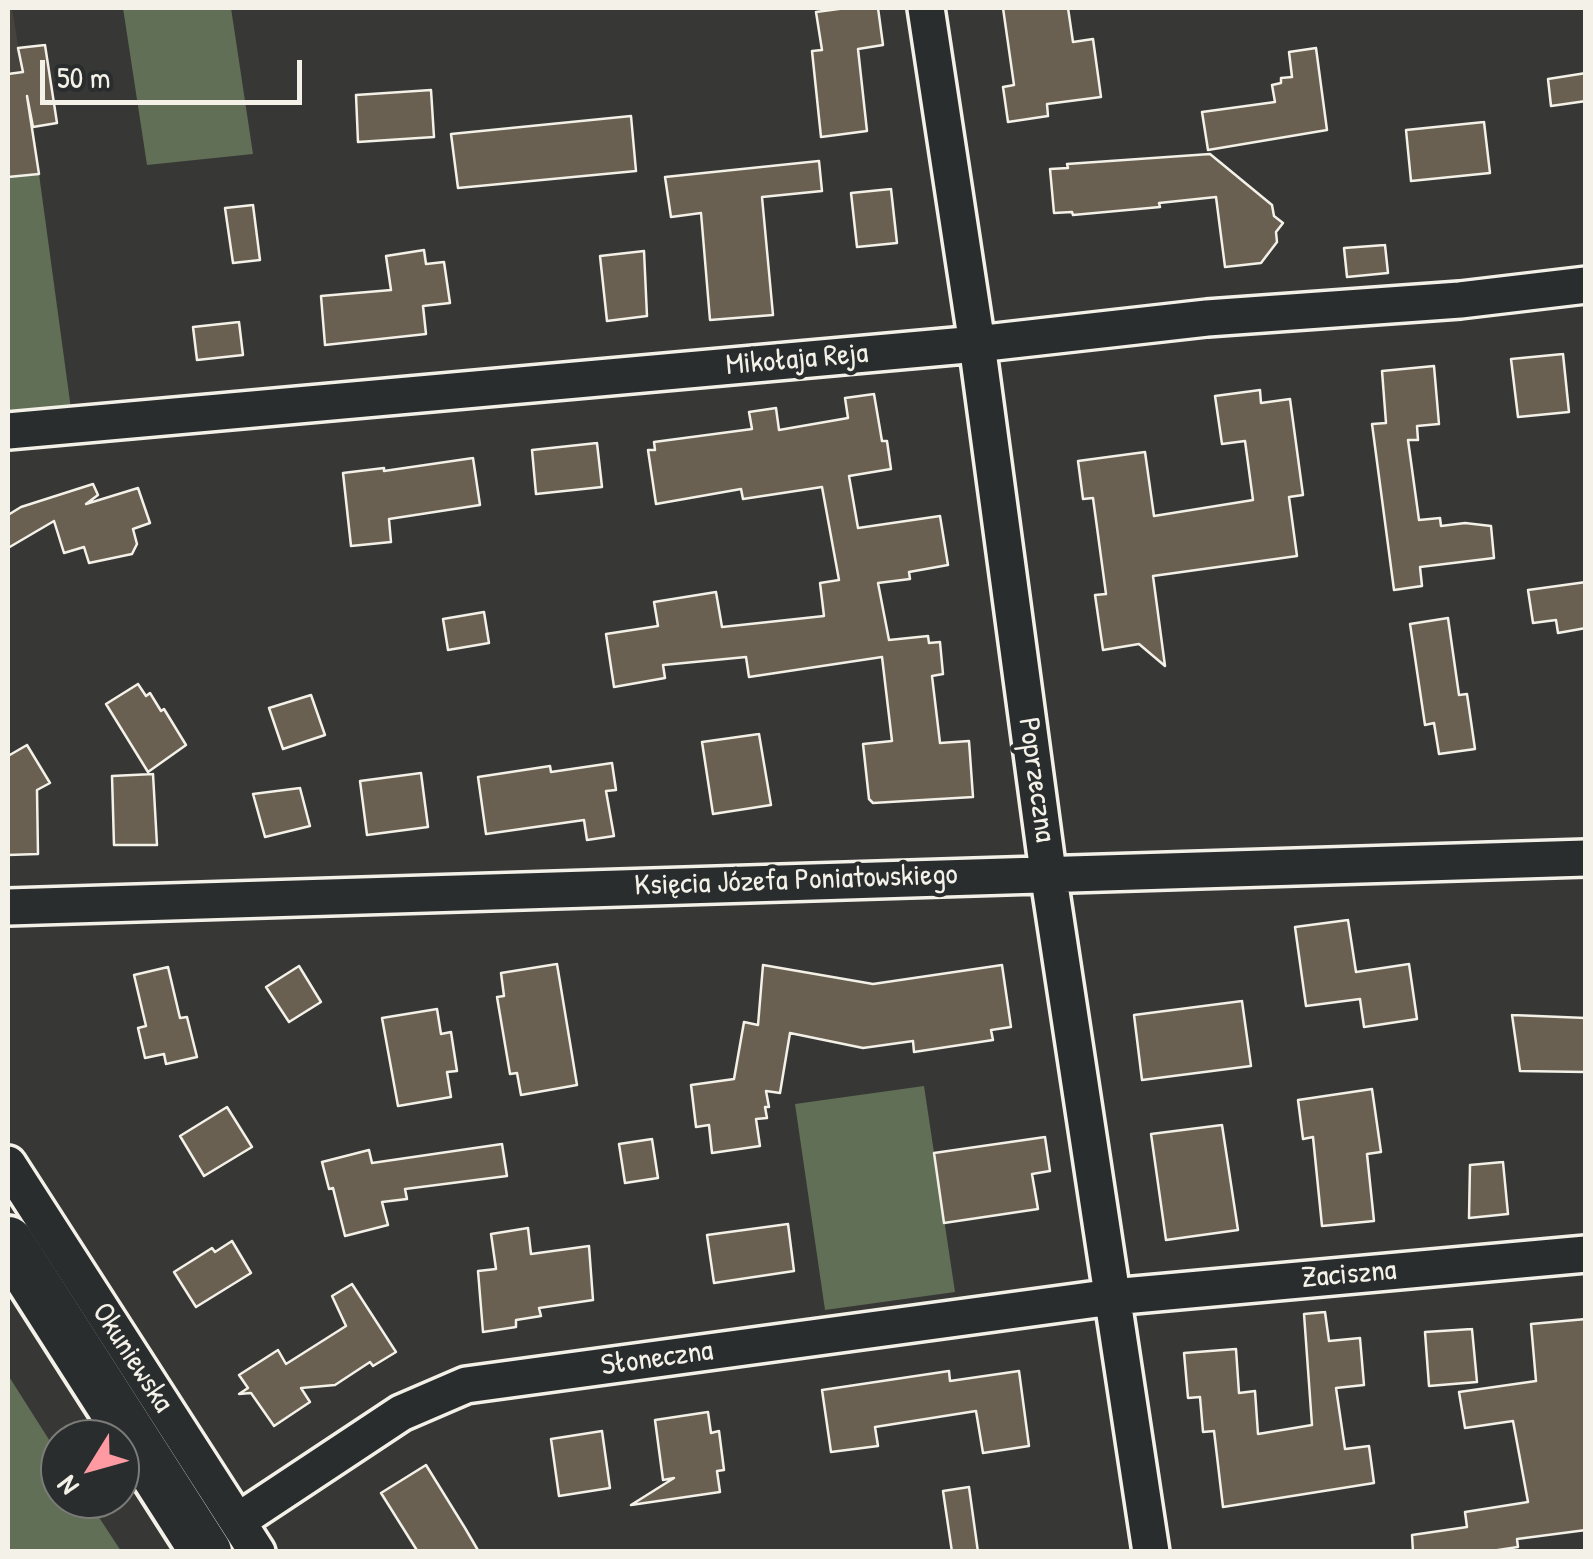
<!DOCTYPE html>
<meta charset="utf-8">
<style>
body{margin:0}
#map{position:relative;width:1593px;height:1559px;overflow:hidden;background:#373735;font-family:"Patrick Hand",sans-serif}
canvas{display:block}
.frame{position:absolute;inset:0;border:10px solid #f4f1e8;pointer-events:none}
.north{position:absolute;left:40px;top:1419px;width:100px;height:100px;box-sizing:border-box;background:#2a2d2e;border:2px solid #7b7b78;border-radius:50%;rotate:233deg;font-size:28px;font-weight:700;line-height:40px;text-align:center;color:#f4f1e8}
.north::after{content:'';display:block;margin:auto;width:35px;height:45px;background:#ff9aa2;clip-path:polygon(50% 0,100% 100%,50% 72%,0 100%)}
.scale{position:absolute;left:40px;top:60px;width:262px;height:45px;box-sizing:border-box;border:5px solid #f4f1e8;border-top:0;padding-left:12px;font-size:30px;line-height:35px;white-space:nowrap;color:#f4f1e8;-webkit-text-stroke:8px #2a2d2e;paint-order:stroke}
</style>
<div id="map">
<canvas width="1593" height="1559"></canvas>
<div class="frame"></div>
<div class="north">N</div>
<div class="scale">50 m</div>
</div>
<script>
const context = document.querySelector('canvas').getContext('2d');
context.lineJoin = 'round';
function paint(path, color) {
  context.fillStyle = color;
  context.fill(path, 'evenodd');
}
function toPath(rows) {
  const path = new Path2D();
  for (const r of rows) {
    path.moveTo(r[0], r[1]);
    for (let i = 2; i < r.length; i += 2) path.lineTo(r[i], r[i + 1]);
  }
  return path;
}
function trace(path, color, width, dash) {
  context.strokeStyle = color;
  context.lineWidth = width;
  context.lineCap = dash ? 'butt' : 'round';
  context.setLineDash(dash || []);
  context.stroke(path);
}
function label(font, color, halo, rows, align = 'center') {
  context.font = font + ' "Patrick Hand",sans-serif';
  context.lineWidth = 8;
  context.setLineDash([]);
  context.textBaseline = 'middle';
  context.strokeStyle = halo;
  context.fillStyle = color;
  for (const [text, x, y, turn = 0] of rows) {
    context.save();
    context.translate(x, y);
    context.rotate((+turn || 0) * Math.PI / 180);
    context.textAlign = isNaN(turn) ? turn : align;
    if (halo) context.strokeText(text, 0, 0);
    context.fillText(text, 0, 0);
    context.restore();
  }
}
paint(toPath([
 [8,8,12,8,39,174,8,177]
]), '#46433d');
paint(toPath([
 [123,8,231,8,253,154,147,165],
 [39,174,71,409,8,415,8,177],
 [924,1086,955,1292,825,1310,795,1104],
 [8,1375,60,1457,60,1499,87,1499,121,1551,8,1551]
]), '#616f57');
const building = toPath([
 [846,8,878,8,883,45,858,49,867,131,821,137,812,51,822,50,816,12,846,8],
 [1003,8,1068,8,1073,42,1093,39,1101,97,1047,104,1048,116,1008,122,1003,87,1014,85,1003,8],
 [45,45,57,123,33,127,27,96,39,174,8,177,8,74,23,72,18,48,45,45],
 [1316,48,1327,130,1208,150,1202,112,1275,102,1272,85,1281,83,1281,78,1292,77,1289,52,1316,48],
 [1586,73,1586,101,1551,106,1548,79,1586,73],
 [431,90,434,137,358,142,356,95,431,90],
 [631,116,636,171,458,188,451,134,631,116],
 [1484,122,1490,173,1411,181,1406,130,1484,122],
 [1210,154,1272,205,1274,216,1283,223,1276,232,1277,242,1261,263,1225,267,1216,197,1159,203,1160,207,1073,215,1072,212,1054,213,1050,169,1068,168,1067,164,1210,154],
 [819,161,822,191,762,197,773,315,710,320,701,213,671,217,665,177,819,161],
 [891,189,897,243,857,247,851,193,891,189],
 [253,205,260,260,233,263,225,208,253,205],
 [1385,245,1388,273,1347,277,1344,248,1385,245],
 [424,250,426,264,444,262,450,303,423,306,426,334,325,345,321,296,391,290,386,256,424,250],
 [644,251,647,316,607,321,600,256,644,251],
 [239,322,243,355,197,360,193,327,239,322],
 [1563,354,1569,412,1518,417,1511,359,1563,354],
 [1434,366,1439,424,1417,426,1418,440,1408,440,1419,520,1440,518,1441,526,1465,523,1491,526,1494,558,1420,567,1422,586,1394,590,1372,424,1386,423,1382,371,1434,366],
 [1260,390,1261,403,1290,399,1303,495,1289,497,1297,556,1153,576,1165,666,1139,644,1103,650,1095,595,1106,594,1093,498,1083,499,1078,461,1145,452,1154,516,1253,500,1245,441,1222,444,1215,396,1260,390],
 [874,394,882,441,887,441,891,469,849,476,858,528,940,516,948,565,909,572,910,579,878,583,889,640,928,636,929,643,940,642,943,674,932,676,940,743,969,741,973,797,873,803,869,799,863,744,892,741,882,657,749,677,746,657,663,665,665,678,614,687,606,634,658,626,654,602,716,592,722,627,824,616,820,583,839,580,822,487,743,499,741,489,656,504,648,450,655,450,654,442,752,429,749,412,776,408,779,430,848,418,845,398,874,394],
 [597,443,602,487,536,494,532,450,597,443],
 [473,458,480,505,389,519,391,542,351,546,343,473,384,468,384,471,473,458],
 [93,484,98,495,86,504,138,488,150,523,133,529,137,544,132,554,89,563,84,547,64,553,54,521,8,548,8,515,21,507,93,484],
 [1586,582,1586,628,1558,633,1556,620,1533,623,1528,590,1586,582],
 [484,612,489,643,448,650,443,619,484,612],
 [1448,618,1459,695,1467,694,1475,749,1439,754,1434,723,1425,725,1410,624,1448,618],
 [138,684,146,696,150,693,161,711,164,709,186,745,148,772,106,704,138,684],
 [311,695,325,735,283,749,269,708,311,695],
 [759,734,771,805,713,814,702,742,759,734],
 [27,745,50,783,37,790,38,854,8,855,8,756,27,745],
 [612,763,616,790,606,791,614,836,587,840,584,820,486,834,478,777,550,766,551,772,612,763],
 [421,773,428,827,367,835,360,781,421,773],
 [153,774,157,845,114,845,112,776,153,774],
 [300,788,310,826,265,837,253,794,300,788],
 [1348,920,1356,972,1409,964,1417,1019,1364,1027,1360,999,1306,1006,1295,927,1348,920],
 [557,964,577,1085,521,1095,517,1073,510,1074,497,997,504,996,501,973,557,964],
 [763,965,873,984,1002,965,1011,1027,991,1030,993,1040,914,1052,913,1041,863,1048,790,1033,780,1093,766,1091,769,1107,765,1107,767,1118,756,1119,760,1146,712,1153,709,1125,696,1127,691,1085,734,1079,744,1022,758,1025,763,965],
 [299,966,321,1002,289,1022,266,987,299,966],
 [168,967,180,1018,187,1017,197,1057,166,1064,164,1054,145,1058,138,1028,146,1026,134,975,168,967],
 [1242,1001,1251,1066,1142,1080,1134,1015,1242,1001],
 [437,1009,441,1034,451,1032,457,1071,447,1072,451,1097,398,1106,382,1018,437,1009],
 [1512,1015,1586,1018,1585,1072,1520,1071,1512,1015],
 [1372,1089,1381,1152,1367,1154,1374,1221,1322,1226,1313,1137,1303,1139,1298,1100,1372,1089],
 [227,1107,252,1147,204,1176,180,1136,227,1107],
 [1222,1125,1238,1230,1166,1240,1151,1134,1222,1125],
 [1045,1137,1050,1171,1032,1174,1038,1209,944,1223,934,1153,1045,1137],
 [652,1139,658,1178,625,1183,619,1144,652,1139],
 [502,1144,507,1176,405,1189,407,1199,382,1202,388,1225,345,1236,333,1188,329,1189,322,1162,369,1150,372,1163,502,1144],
 [1503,1162,1508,1214,1469,1218,1470,1165,1503,1162],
 [788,1224,794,1271,714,1283,707,1235,788,1224],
 [528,1228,531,1254,589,1246,593,1300,539,1308,541,1316,516,1320,516,1327,483,1332,478,1271,496,1269,491,1234,528,1228],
 [232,1241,251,1273,196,1307,174,1272,212,1248,215,1252,232,1241],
 [352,1284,396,1352,373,1366,370,1362,335,1385,301,1388,310,1402,274,1426,251,1393,239,1394,248,1388,239,1375,278,1350,286,1364,346,1326,332,1296,352,1284],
 [1325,1312,1329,1341,1360,1338,1364,1385,1336,1388,1345,1449,1369,1446,1374,1483,1223,1507,1214,1431,1203,1432,1200,1397,1188,1398,1184,1353,1236,1349,1239,1393,1255,1391,1258,1434,1312,1425,1304,1314,1325,1312],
 [1586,1319,1586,1530,1517,1539,1518,1547,1485,1552,1413,1552,1412,1535,1467,1527,1465,1512,1528,1502,1513,1421,1465,1428,1459,1392,1536,1381,1531,1324,1586,1319],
 [1472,1329,1477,1382,1429,1386,1425,1332,1472,1329],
 [949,1371,950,1381,1019,1371,1029,1446,983,1453,976,1411,875,1427,878,1446,831,1452,822,1390,949,1371],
 [708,1412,711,1433,719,1431,724,1470,717,1471,720,1492,631,1505,674,1478,663,1480,655,1420,708,1412],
 [602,1431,610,1488,559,1496,551,1439,602,1431],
 [426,1465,465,1528,479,1552,418,1552,381,1493,426,1465],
 [969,1487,978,1552,952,1552,943,1491,969,1487]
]);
paint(building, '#696051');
trace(building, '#f4f1e8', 2.5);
const street = toPath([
 [926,8,977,344,1048,872,1151,1552],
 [8,431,977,344,1207,318,1460,300,1586,285],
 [8,907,1586,858],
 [8,1164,257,1552],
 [238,1521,401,1413,466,1385,1112,1297,1586,1254]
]);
const secondary = toPath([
 [8,1242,206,1552]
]);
trace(street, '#f4f1e8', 42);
trace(secondary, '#f4f1e8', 58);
trace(street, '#2a2d2e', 35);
trace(secondary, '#2a2d2e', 50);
label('30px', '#f4f1e8', '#2a2d2e', [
 ["Mikołaja Reja",797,360,-5],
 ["Poprzeczna",1036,780,82],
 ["Księcia Józefa Poniatowskiego",796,881,-2],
 ["Zaciszna",1349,1275,-5],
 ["Okuniewska",132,1358,57],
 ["Słoneczna",657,1359,-8]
]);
</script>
